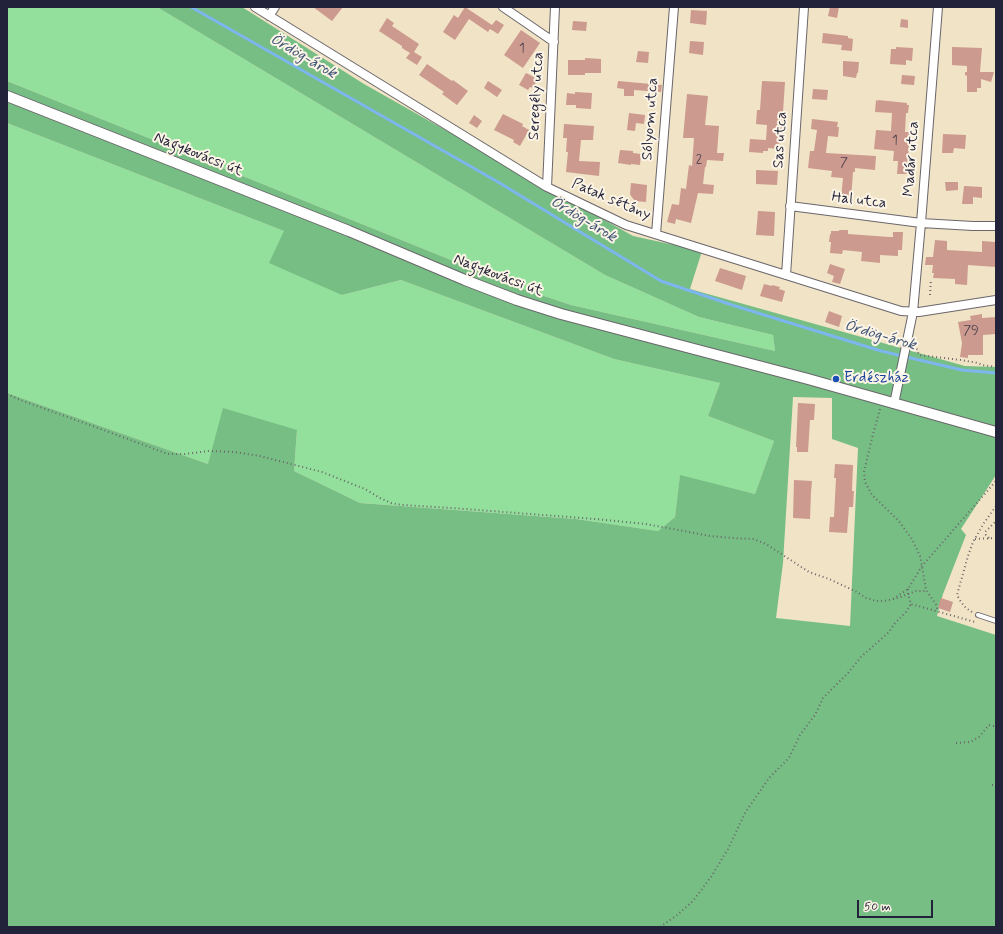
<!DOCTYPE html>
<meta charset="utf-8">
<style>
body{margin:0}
#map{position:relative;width:1003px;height:934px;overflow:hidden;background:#f1e3c5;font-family:Mynerve,sans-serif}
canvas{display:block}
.frame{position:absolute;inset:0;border:8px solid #22223b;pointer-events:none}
.scale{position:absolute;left:857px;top:900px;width:76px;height:18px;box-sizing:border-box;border:2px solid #22223b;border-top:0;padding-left:5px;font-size:12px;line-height:14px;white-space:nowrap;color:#22223b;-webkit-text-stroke:3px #fcf5e5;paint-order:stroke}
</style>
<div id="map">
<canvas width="1003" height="934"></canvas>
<div class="frame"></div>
<div class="scale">50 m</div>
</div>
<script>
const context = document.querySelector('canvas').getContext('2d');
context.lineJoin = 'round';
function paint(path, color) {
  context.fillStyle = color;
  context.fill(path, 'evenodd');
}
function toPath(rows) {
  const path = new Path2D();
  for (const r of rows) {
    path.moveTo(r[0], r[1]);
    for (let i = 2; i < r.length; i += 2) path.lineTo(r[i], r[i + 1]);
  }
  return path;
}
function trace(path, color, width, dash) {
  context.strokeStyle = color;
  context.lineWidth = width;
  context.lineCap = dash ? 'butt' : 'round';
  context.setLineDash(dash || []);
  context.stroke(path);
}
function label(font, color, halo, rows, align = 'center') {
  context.font = font + ' Mynerve,sans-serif';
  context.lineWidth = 4;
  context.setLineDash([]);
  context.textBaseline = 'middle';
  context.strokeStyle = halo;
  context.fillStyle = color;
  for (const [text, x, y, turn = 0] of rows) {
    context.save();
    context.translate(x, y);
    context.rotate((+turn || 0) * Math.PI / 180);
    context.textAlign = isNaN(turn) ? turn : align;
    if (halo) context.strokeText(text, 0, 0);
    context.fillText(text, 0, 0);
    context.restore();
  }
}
paint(toPath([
 [7,7,157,7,605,275,699,317,773,335,775,351,571,305,523,289,7,81],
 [7,123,284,231,342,295,401,280,614,359,720,383,708,416,774,441,755,494,680,476,675,517,658,531,576,519,360,503,294,471,297,430,208,464,7,393]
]), '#93df9c');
paint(toPath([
 [157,7,242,7,364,84,633,236,702,251,690,289,965,366,996,367,996,475,961,529,966,535,943,594,937,616,996,635,996,927,7,927,7,393,208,464,223,408,297,430,294,471,360,503,576,519,658,531,675,517,680,475,755,494,774,441,708,416,720,383,614,359,401,280,342,295,269,263,284,231,7,123,7,81,523,289,571,305,775,351,773,335,699,317,605,275],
 [793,397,832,398,832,439,858,448,850,626,776,618,783,563]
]), '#76be84');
trace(toPath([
 [191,7,498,182,661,281,732,305,881,351,962,370,996,373]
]), '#7cb6ed', 3);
paint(toPath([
 [313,7,343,7,332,21],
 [465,7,492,25,496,20,504,25,498,34,490,29,488,32,469,19,455,40,443,32,454,15,458,18],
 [830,7,839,7,837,18,828,16],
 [691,10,707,11,706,25,690,23],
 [387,18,394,23,392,26,419,44,414,52,422,57,417,65,406,58,410,53,402,48,402,46,379,31],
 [901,19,908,20,908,28,900,27],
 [573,21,587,22,586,31,572,30],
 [521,30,540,43,523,68,504,55],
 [823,33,848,36,848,38,853,39,852,51,841,50,842,45,822,43],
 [690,41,704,42,703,55,689,53],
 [896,47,913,48,912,61,906,60,906,65,890,64,891,49,896,49],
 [952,47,982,48,980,72,994,72,991,82,981,79,981,88,977,88,977,92,967,92,967,76,965,75,965,72,967,72,967,66,952,65],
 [638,51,649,52,648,63,636,62],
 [585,58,601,59,601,73,585,73,585,75,568,75,568,60,585,60],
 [843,61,859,62,858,73,857,73,856,78,843,76],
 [427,64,452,81,453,80,468,91,457,105,442,94,444,92,419,75],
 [526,73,538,79,533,88,530,87,528,90,519,85],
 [902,75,915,76,914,85,901,84],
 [488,81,502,90,497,97,484,88],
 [618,81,662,85,661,92,634,90,634,96,624,96,624,89,617,88],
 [762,81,785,82,783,112,784,112,782,134,780,133,779,149,768,148,768,151,763,151,763,153,749,152,750,139,766,140,767,125,756,124,757,110,760,110],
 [813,89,828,90,827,100,812,99],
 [575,92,592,93,591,109,576,108,576,105,566,105,567,93,575,94],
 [687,94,708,96,705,125,719,126,717,153,724,153,723,161,707,160,706,167,705,167,703,184,714,185,713,194,698,193,691,223,676,219,675,224,667,222,672,204,679,205,681,188,686,189,689,165,692,166,694,138,683,138],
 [876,100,878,101,878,100,907,103,907,105,909,105,908,113,906,113,905,132,910,132,907,174,897,174,898,161,893,161,894,151,874,149,876,130,891,131,892,113,875,112],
 [629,113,645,115,644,124,636,123,635,131,627,130],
 [503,114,523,124,522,126,529,130,520,146,513,142,514,140,494,130],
 [474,115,482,121,477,128,469,123],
 [812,119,838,122,837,127,839,127,838,137,828,136,826,153,876,156,875,170,855,168,855,172,853,172,851,200,841,199,843,178,831,177,832,171,808,168,810,151,814,151,817,130,811,129],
 [564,124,594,126,593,140,581,140,579,161,600,162,599,176,566,172,568,152,566,152,567,138,563,138],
 [943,134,966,135,965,149,954,148,953,153,942,153],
 [620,150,633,151,633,153,641,154,640,165,631,164,631,165,618,163],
 [756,170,778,171,777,185,756,184],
 [945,182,958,182,958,190,946,191],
 [631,183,647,185,646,202,635,201,631,196,630,194],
 [964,186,982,187,982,198,973,197,973,204,962,204],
 [758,211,775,212,774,236,756,235],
 [839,230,848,230,848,234,889,237,893,237,893,232,903,232,902,250,898,250,898,256,880,255,880,263,861,261,862,252,843,250,842,254,830,253,831,242,829,242,830,234,831,234,831,231,839,231],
 [935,240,947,241,947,250,982,252,982,241,996,242,996,267,968,265,967,285,955,284,955,279,933,278,934,273,932,273,933,265,925,265,926,257,933,257],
 [830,264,845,269,840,284,832,282,834,276,827,273],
 [720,268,746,276,742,290,715,281],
 [764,284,772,286,772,285,780,287,779,289,785,291,782,302,760,296],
 [829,311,842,316,839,327,825,322],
 [982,314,982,318,996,317,996,334,983,335,983,355,968,355,968,358,960,357,962,343,958,322,971,320,970,316],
 [798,403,815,404,814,420,810,420,808,452,797,452,797,447,796,447],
 [835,464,853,465,852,491,854,491,853,507,849,507,847,533,829,532,830,517,834,517,836,478,834,478],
 [794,480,812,481,811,492,810,519,793,518],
 [941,598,953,602,950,612,938,608]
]), '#cc9a8e');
const service = toPath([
 [978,615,996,621]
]);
const minor = toPath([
 [255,7,547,187,626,225,901,311,919,312,996,300],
 [503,7,554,42],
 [269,16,275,7],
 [547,187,555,7],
 [790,206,921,223,973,226,996,226],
 [656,234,674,7],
 [786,275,804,7],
 [894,404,913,312,921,223,938,7]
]);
const tertiary = toPath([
 [7,96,349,231,465,280,517,300,561,314,808,379,996,432]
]);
trace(service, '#6a666b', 6);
trace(minor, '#6a666b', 10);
trace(tertiary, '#6a666b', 12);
trace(toPath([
 [930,295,931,279],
 [914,346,916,347,919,355,961,360,978,363,982,365,996,367],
 [7,394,23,401,109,432,168,454,185,454,209,451,234,452,260,456,322,472,365,489,380,498,391,503,402,505,452,508,595,519,646,524,710,536,732,538,753,539,766,544,809,572,829,579,857,592,866,598,876,601,884,601,898,598,916,591,927,591],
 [880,409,872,438,864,472,865,482,872,495,898,520,912,539,920,556,922,566,926,590,937,606,937,611],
 [989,538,986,535,985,532,996,521],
 [975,539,996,538],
 [908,589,908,594,911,604,975,622],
 [893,599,908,589,922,566,996,481],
 [972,612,966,608,961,602,957,595,968,556,973,542,984,523,996,506],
 [956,743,970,742,979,737,989,725,994,726,996,724],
 [992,785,996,785],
 [660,927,676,916,693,901,711,877,728,849,745,813,769,778,789,758,800,735,815,715,823,698,848,673,861,657,889,632,895,623,906,612,911,604]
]), '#6a666b', 2, [1, 3]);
trace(service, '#fff', 4);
trace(minor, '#fff', 8);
trace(tertiary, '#fff', 10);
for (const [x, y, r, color] of [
 [836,379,4,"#1a4fb4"]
]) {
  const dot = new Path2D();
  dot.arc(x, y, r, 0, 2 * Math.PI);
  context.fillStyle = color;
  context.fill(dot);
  trace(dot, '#fcf5e5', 1.5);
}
label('13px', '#4c4050', null, [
 ["1",522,49],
 ["1",895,141],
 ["2",699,160],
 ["7",844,163],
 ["79",971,331]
]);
label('15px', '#22223b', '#fcf5e5', [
 ["Seregély utca",537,96,-87],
 ["Sólyom utca",651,119,-86],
 ["Sas utca",781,140,-86],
 ["Nagykovácsi út",198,155,22],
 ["Madár utca",912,159,-86],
 ["Patak sétány",611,200,23],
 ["Hal utca",859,201,7],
 ["Nagykovácsi út",498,276,21]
]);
label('15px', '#164399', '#fcf5e5', [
 ["Erdészház",844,379]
], 'left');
label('italic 16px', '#425679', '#fcf5e5', [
 ["Ördög-árok",303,57,30],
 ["Ördög-árok",583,220,31],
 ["Ördög-árok",880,336,16]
]);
</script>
